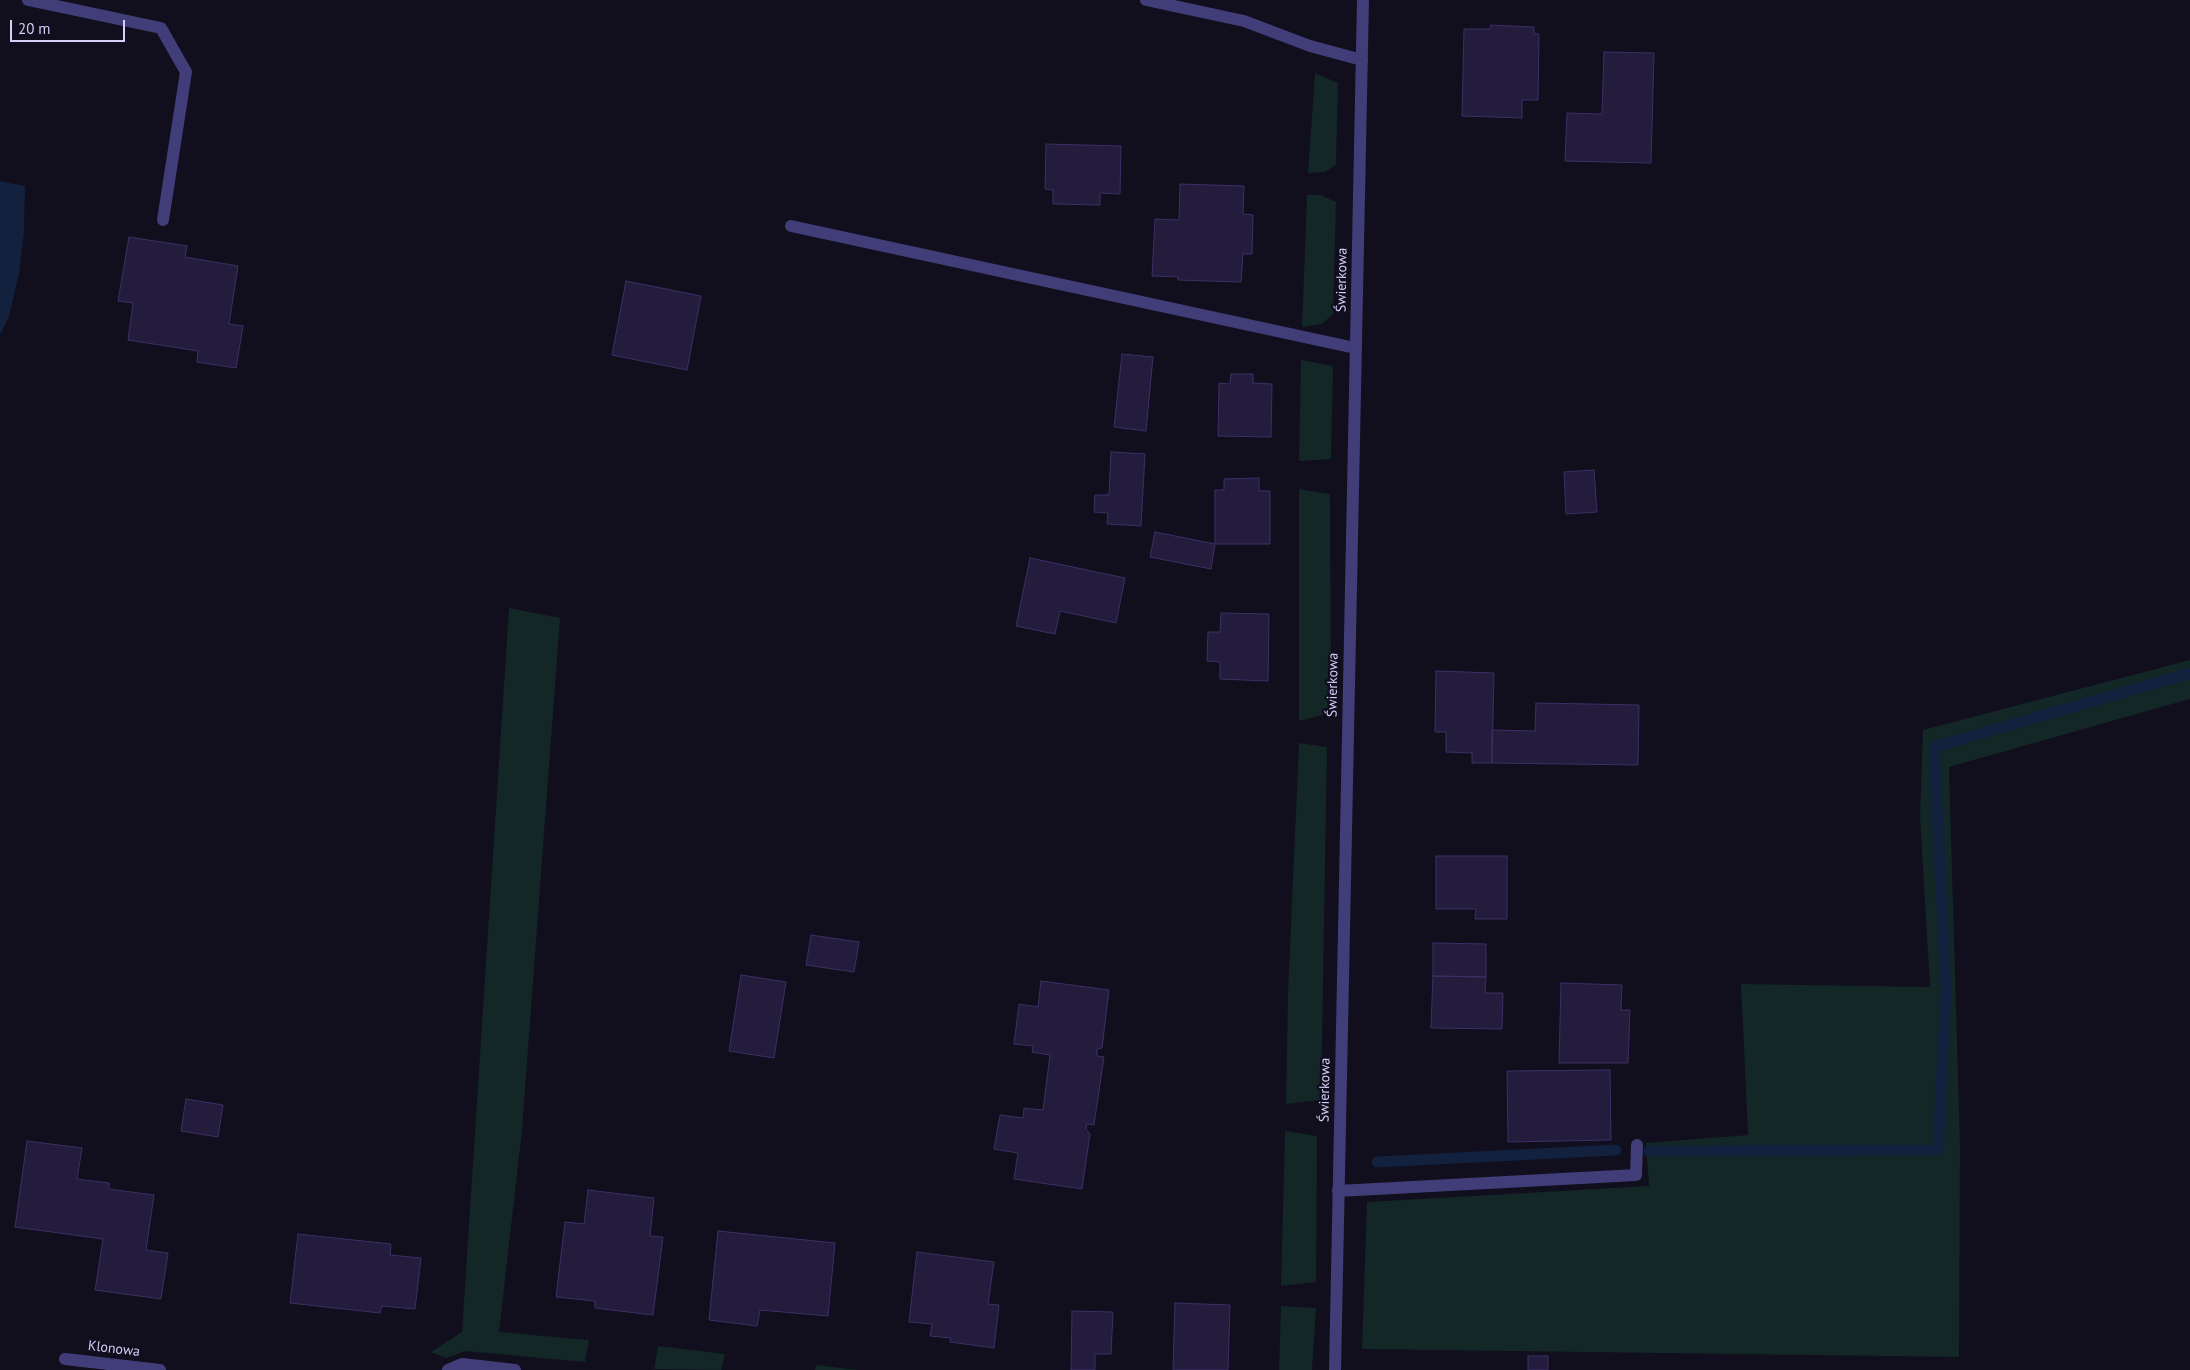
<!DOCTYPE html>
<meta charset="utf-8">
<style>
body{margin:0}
#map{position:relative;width:2190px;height:1370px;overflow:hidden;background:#110e1d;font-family:"PT Sans",sans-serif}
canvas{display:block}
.scale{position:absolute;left:10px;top:20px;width:115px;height:22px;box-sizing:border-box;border:2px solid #d5cffa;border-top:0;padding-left:6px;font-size:15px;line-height:18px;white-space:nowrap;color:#d5cffa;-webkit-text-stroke:4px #110e1d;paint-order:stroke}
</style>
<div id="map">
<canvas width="2190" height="1370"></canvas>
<div class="scale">20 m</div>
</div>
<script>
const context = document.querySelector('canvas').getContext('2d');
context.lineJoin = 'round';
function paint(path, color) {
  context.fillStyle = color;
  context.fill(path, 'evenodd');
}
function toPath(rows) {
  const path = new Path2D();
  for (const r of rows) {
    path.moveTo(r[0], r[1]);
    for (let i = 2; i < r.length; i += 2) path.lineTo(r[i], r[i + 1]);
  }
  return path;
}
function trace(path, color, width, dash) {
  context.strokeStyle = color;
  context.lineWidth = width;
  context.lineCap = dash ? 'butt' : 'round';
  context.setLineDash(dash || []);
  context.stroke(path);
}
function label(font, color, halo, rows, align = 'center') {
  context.font = font + ' "PT Sans",sans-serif';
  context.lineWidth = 5;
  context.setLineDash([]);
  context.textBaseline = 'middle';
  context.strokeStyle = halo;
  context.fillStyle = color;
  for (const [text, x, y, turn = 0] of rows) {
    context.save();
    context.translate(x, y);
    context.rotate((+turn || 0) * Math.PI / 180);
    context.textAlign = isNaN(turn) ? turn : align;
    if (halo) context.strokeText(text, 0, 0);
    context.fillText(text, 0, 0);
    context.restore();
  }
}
paint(toPath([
 [1315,73,1338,83,1336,165,1325,172,1308,173],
 [1307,195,1321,195,1336,202,1333,314,1322,324,1302,327],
 [1301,360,1333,366,1331,459,1299,461],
 [1299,489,1330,494,1331,713,1299,721],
 [509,608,560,618,522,1130,499,1332,589,1340,585,1362,465,1351,446,1358,431,1352,462,1332],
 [2190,660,2190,699,1949,767,1960,1146,1959,1357,1362,1349,1367,1202,1649,1186,1646,1143,1748,1135,1741,984,1930,987,1920,817,1923,730],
 [1299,743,1327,747,1321,1100,1286,1104,1288,992],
 [1285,1131,1317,1136,1316,1282,1281,1286],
 [1281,1306,1316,1308,1312,1370,1279,1370],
 [658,1346,725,1354,721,1370,654,1369],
 [816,1365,858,1370,815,1370]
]), '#122726');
paint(toPath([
 [0,181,25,186,24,232,19,274,9,317,0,335]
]), '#11213e');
trace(toPath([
 [1649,1151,1938,1150,1946,991,1934,747,2190,673],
 [1377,1162,1616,1150]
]), '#11213e', 11);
const building = toPath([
 [1491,25,1534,27,1534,34,1539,34,1538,100,1522,100,1522,118,1462,116,1464,29,1490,29,1491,25],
 [1604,52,1654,53,1651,163,1565,161,1567,113,1602,114,1604,52],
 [1046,144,1121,146,1120,194,1100,193,1100,205,1053,204,1053,190,1045,189,1046,144],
 [1180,184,1244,186,1243,214,1253,215,1252,254,1243,254,1241,282,1178,280,1178,277,1152,276,1155,219,1179,220,1180,184],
 [129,237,187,246,185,257,238,266,229,324,243,326,236,368,197,362,198,351,128,340,133,303,118,301,129,237],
 [626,281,701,296,687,370,612,355,626,281],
 [1122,354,1153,357,1146,431,1114,427,1122,354],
 [1231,374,1253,374,1253,383,1272,384,1271,437,1218,436,1219,383,1230,384,1231,374],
 [1111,452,1145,454,1141,526,1107,524,1108,513,1094,512,1095,495,1109,495,1111,452],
 [1594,470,1597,512,1566,514,1564,472,1594,470],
 [1259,478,1259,491,1270,491,1270,544,1215,544,1215,490,1224,490,1224,479,1259,478],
 [1155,532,1215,544,1211,569,1150,557,1155,532],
 [1030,558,1125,578,1116,623,1060,611,1055,634,1016,626,1030,558],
 [1221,613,1269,614,1268,681,1220,679,1220,662,1207,661,1208,632,1220,632,1221,613],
 [1436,671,1494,673,1492,763,1472,763,1472,753,1446,752,1446,732,1435,732,1436,671],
 [1536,703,1639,705,1638,765,1492,763,1492,730,1535,731,1536,703],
 [1436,856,1507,856,1507,919,1475,919,1476,909,1436,909,1436,856],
 [811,935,859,942,854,972,806,965,811,935],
 [1433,943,1486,944,1486,977,1433,976,1433,943],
 [741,975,786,982,774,1058,729,1051,741,975],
 [1433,976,1486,977,1485,993,1503,993,1502,1029,1431,1028,1433,976],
 [1041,981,1109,990,1102,1048,1097,1049,1097,1056,1104,1057,1094,1125,1087,1124,1086,1129,1090,1134,1082,1189,1014,1179,1018,1153,994,1149,1000,1115,1023,1118,1024,1108,1043,1110,1050,1055,1032,1052,1033,1046,1014,1044,1019,1004,1038,1007,1041,981],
 [1561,983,1622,985,1621,1010,1630,1010,1628,1063,1559,1063,1561,983],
 [1610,1070,1611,1140,1508,1142,1507,1071,1610,1070],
 [186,1099,223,1105,218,1137,181,1131,186,1099],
 [27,1141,82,1148,77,1179,109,1183,109,1189,154,1195,146,1250,168,1253,161,1299,95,1290,103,1239,15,1227,27,1141],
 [588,1190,654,1198,650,1236,663,1237,653,1315,595,1308,595,1301,556,1297,565,1222,584,1224,588,1190],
 [718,1231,835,1243,828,1316,760,1310,757,1326,709,1320,718,1231],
 [298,1234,391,1244,390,1255,421,1258,415,1309,382,1306,380,1313,290,1303,298,1234],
 [917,1252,994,1262,988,1304,999,1305,994,1348,950,1342,951,1338,930,1336,932,1324,909,1322,917,1252],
 [1175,1303,1230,1305,1228,1370,1173,1370,1175,1303],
 [1072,1311,1113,1312,1111,1354,1095,1354,1095,1370,1071,1370,1072,1311],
 [1528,1356,1548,1356,1548,1370,1528,1370,1528,1356]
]);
paint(building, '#231c3c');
trace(building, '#3c3066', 1);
trace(toPath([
 [28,0,161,28,186,72,163,220],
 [1146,0,1244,21,1310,46,1362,60],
 [791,226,1355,348],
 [1338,1191,1636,1175,1637,1145]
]), '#413d78', 12);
trace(toPath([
 [65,1359,160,1370],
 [448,1370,462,1364,515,1370]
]), '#413d78', 12);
trace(toPath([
 [1335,1370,1363,0]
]), '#413d78', 12);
label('14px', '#d5cffa', '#110e1d', [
 ["Świerkowa",1342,280,-89],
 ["Świerkowa",1333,685,-89],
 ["Świerkowa",1325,1090,-89],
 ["Klonowa",114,1349,7]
]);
</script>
